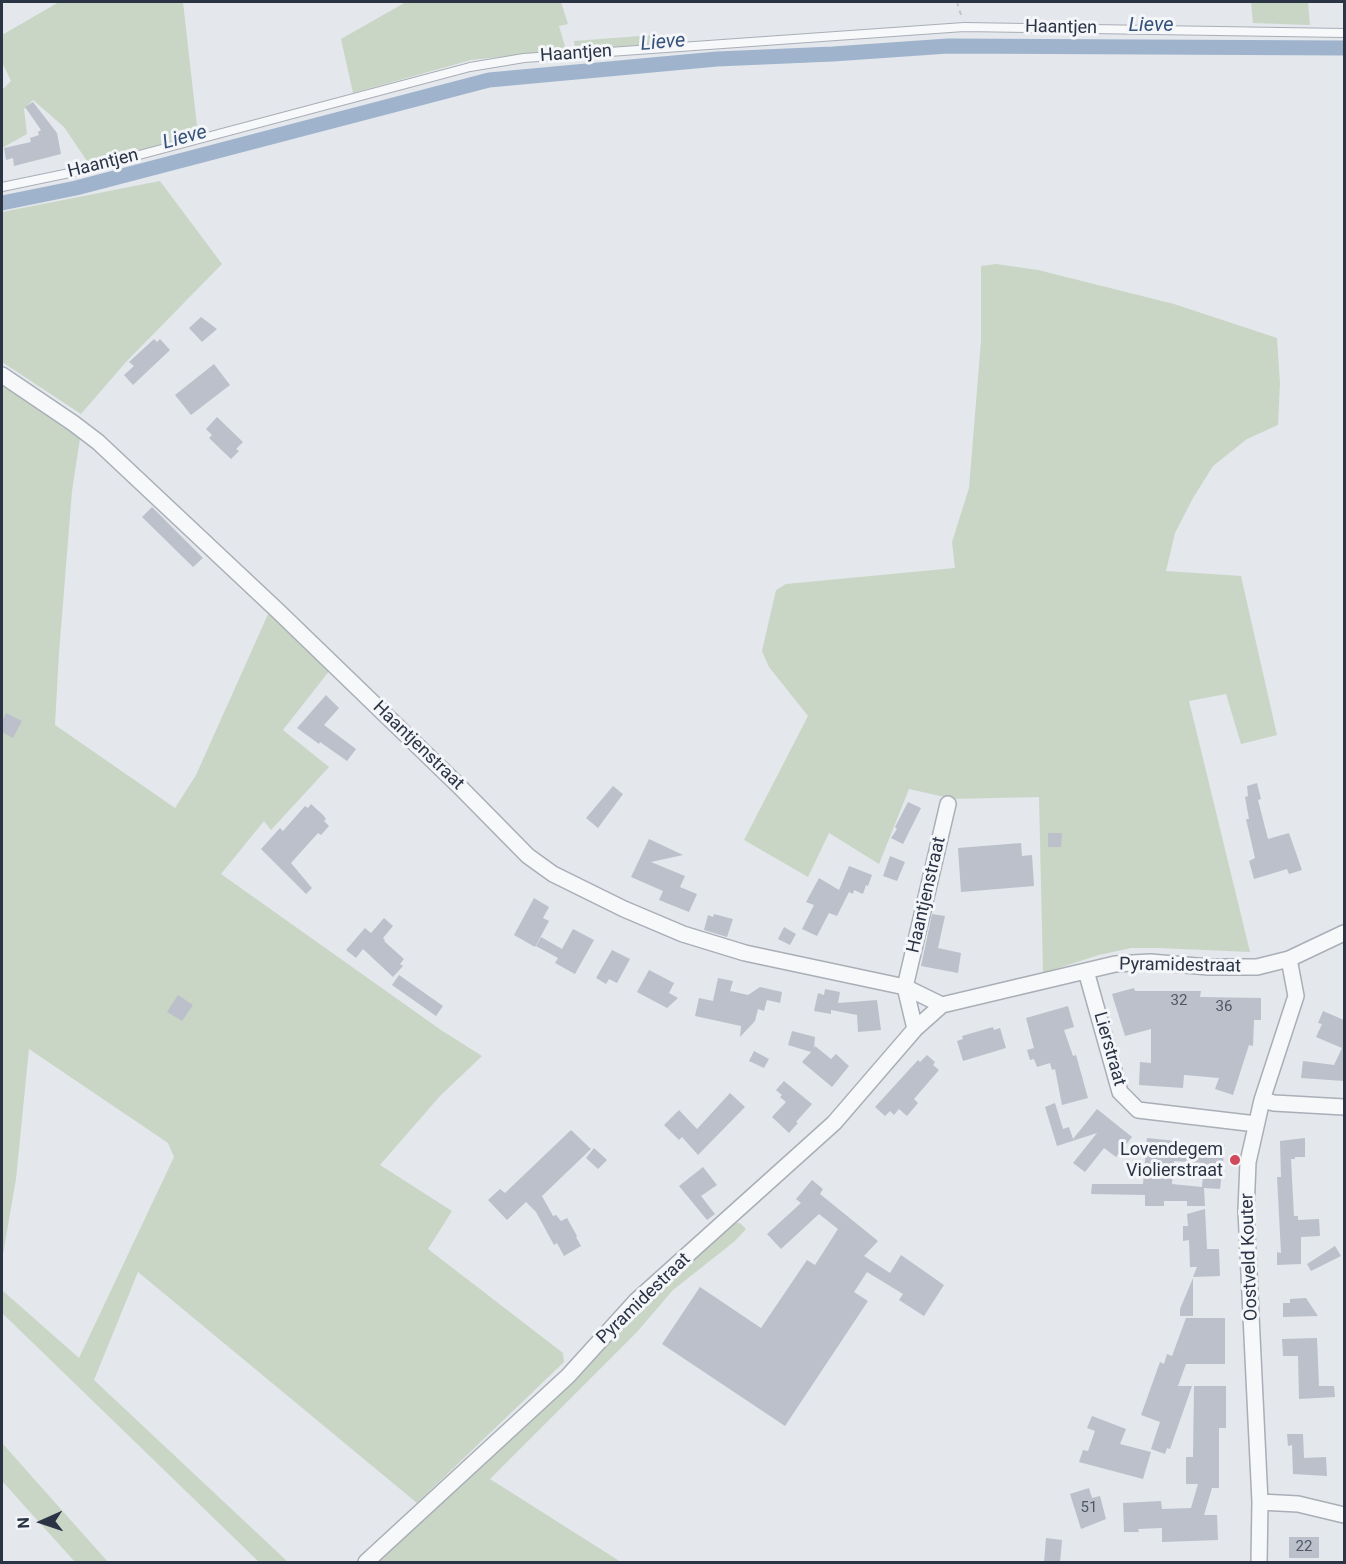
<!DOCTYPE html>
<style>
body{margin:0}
#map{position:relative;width:1346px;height:1564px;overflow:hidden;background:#e4e7ec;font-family:Roboto,sans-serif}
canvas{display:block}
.frame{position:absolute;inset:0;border:3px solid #2b3445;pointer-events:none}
.north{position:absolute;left:12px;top:1492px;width:60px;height:60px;-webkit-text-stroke:4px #f4f6f9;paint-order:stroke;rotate:267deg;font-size:16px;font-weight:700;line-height:24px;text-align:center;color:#2b3445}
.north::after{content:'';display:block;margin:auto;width:21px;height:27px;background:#2b3445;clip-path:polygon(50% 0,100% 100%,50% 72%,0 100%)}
</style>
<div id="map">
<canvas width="1346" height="1564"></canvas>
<div class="frame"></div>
<div class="north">N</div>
</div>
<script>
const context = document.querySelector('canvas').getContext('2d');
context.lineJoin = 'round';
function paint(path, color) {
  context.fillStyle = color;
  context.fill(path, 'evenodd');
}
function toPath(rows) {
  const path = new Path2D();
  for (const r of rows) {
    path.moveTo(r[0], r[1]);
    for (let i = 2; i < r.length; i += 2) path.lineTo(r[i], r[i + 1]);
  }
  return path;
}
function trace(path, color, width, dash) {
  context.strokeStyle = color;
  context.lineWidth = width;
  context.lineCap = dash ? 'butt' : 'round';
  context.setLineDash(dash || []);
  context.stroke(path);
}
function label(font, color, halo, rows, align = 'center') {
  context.font = font + ' Roboto,sans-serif';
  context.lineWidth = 6;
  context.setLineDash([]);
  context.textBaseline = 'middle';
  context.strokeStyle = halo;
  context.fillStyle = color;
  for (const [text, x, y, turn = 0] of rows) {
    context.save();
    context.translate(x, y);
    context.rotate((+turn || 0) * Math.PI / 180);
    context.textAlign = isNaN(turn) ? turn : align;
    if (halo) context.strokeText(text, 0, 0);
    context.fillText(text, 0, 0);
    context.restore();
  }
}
paint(toPath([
 [59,2,183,2,198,135,89,164,64,127,33,100,24,109,27,134,2,148,2,90,11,81,2,62,2,35],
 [406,2,561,2,568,24,559,26,566,50,471,60,353,93,341,39],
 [1251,2,1308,2,1310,25,1253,23],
 [667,34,668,43,575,50,574,41],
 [160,181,222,264,126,362,81,414,2,362,2,212],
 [996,264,1038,270,1174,304,1277,338,1280,383,1278,425,1247,439,1213,466,1193,498,1175,533,1166,571,1241,576,1277,735,1241,744,1226,694,1189,701,1250,952,1159,948,1131,948,1099,955,1043,973,1039,797,953,799,909,789,879,864,829,833,808,877,744,840,808,716,769,667,762,651,776,590,786,584,955,568,952,542,969,488,981,341,981,266],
 [2,380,81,432,72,491,59,653,55,725,175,808,196,775,269,612,330,670,283,730,329,767,271,830,264,821,221,874,441,1030,482,1056,440,1096,380,1165,452,1211,428,1249,563,1353,564,1362,417,1503,138,1272,94,1380,288,1562,259,1562,2,1313,2,1290,79,1358,174,1157,168,1143,29,1049,16,1179,2,1260],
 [736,1223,740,1223,746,1229,735,1241,673,1290,637,1332,490,1479,621,1562,378,1562,566,1388,651,1297],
 [2,1443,108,1562,75,1562,2,1481]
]), '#c9d6c5');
trace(toPath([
 [2,203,76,188,489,80,717,59,833,54,948,46,1344,48]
]), '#9fb4cc', 15);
paint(toPath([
 [33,102,57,133,61,154,14,166,13,158,6,160,4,148,31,142,30,138,39,135,38,132,41,130,25,107],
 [201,317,217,329,202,342,189,328],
 [154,339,157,342,160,339,170,350,133,385,124,375,134,366,129,362],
 [214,364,230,385,191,415,175,395],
 [217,417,243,442,236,449,239,451,231,459,209,438,212,435,206,429],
 [152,507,203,558,193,567,142,517],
 [326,695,339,708,324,725,356,749,347,761,320,742,319,744,297,728],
 [6,713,22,721,13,738,2,732,2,722],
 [1257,783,1261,799,1258,800,1268,839,1289,833,1302,870,1289,874,1287,869,1254,879,1249,861,1255,858,1246,819,1249,819,1245,797,1248,796,1247,786],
 [613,786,623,794,598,828,586,818],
 [908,802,921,808,903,844,891,838,897,829,895,827],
 [311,804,323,815,326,819,324,821,329,826,321,835,318,833,291,863,312,888,306,894,261,849,280,828,283,831,305,806,308,808],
 [1048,833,1062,833,1061,847,1048,847],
 [649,839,683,855,651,862,685,876,680,887,697,894,689,912,659,900,663,891,631,877],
 [1021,843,1022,856,1032,855,1034,886,961,892,958,848],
 [890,856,905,862,897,881,883,876],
 [849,866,872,875,868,886,866,885,863,894,854,890,853,894,849,892,837,916,829,913,817,936,802,929,814,905,806,902,819,878,839,890],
 [534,898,549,907,543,918,549,921,535,947,514,935],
 [714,914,733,919,727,937,704,930,708,915,713,917],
 [932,914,945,916,938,948,961,953,958,973,921,966],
 [384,918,393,926,383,938,385,940,384,941,404,959,400,964,403,966,393,977,363,949,356,958,346,950,365,928,371,933],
 [784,927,796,934,790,945,778,939],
 [573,929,594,940,575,974,555,963,558,958,536,946,541,937,562,949],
 [612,950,630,959,617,983,609,979,606,984,596,978],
 [649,970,674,983,669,993,678,998,667,1008,637,992],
 [399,975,443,1006,436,1016,392,985],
 [718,978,733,981,730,991,748,995,760,987,782,992,780,1003,767,1000,764,1011,758,1009,755,1021,740,1037,741,1026,695,1016,699,998,713,1001],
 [1134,988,1135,991,1201,991,1200,997,1261,998,1261,1020,1254,1020,1253,1046,1249,1045,1233,1095,1215,1089,1219,1078,1184,1075,1183,1088,1139,1085,1140,1062,1151,1063,1151,1029,1125,1036,1112,994],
 [825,989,840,992,838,1003,877,1000,881,1030,858,1032,857,1015,831,1010,831,1014,814,1011,818,993,824,995],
 [178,995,193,1005,182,1021,167,1012],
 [1068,1006,1074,1027,1064,1030,1073,1056,1076,1055,1088,1098,1062,1105,1055,1069,1052,1070,1050,1063,1037,1067,1034,1059,1030,1060,1027,1050,1034,1048,1026,1018],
 [1323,1011,1344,1020,1344,1081,1301,1078,1303,1061,1334,1065,1342,1048,1316,1037,1322,1024,1318,1023],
 [993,1027,994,1030,1000,1028,1006,1048,963,1061,957,1041,963,1039,962,1036],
 [792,1031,815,1037,814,1048,815,1046,831,1059,836,1054,849,1066,832,1087,802,1062,811,1052,788,1045],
 [754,1051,769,1059,764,1068,749,1061],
 [927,1055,935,1062,933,1065,939,1070,914,1099,918,1103,907,1116,899,1109,894,1115,890,1111,885,1116,875,1107,918,1060,920,1062],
 [784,1081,812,1104,796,1122,798,1123,789,1133,772,1117,786,1102,780,1097,782,1095,776,1090],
 [730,1093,745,1107,698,1155,682,1137,679,1140,664,1125,679,1110,697,1129],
 [1055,1103,1063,1129,1069,1127,1073,1139,1097,1109,1132,1137,1116,1157,1104,1148,1085,1172,1073,1163,1097,1133,1057,1146,1045,1107],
 [571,1130,591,1149,542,1196,553,1216,556,1215,561,1221,567,1218,577,1236,576,1237,581,1246,564,1256,557,1243,554,1245,536,1212,526,1202,507,1220,488,1200,500,1189,505,1193],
 [1147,1138,1176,1141,1175,1149,1202,1153,1202,1143,1225,1145,1220,1189,1204,1188,1205,1206,1187,1206,1187,1201,1164,1201,1164,1206,1145,1206,1145,1195,1091,1194,1092,1184,1143,1184],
 [1174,1161,1204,1163,1202,1187,1172,1184],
 [1305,1138,1305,1157,1295,1157,1295,1159,1291,1159,1294,1216,1298,1216,1298,1220,1319,1219,1320,1236,1301,1237,1301,1264,1277,1265,1277,1252,1281,1253,1277,1177,1281,1177,1280,1141],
 [594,1148,607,1160,598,1169,586,1158],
 [703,1167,717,1185,701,1196,715,1214,707,1220,679,1186],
 [812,1180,823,1189,820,1194,878,1241,864,1256,890,1273,901,1255,944,1285,924,1316,899,1300,903,1294,867,1272,854,1292,868,1301,785,1426,662,1344,700,1287,761,1328,807,1260,815,1265,838,1229,819,1214,781,1249,767,1234,801,1203,796,1199],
 [1205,1209,1207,1249,1219,1249,1220,1276,1193,1277,1197,1267,1190,1267,1189,1240,1183,1241,1183,1226,1188,1226,1187,1214],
 [1335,1246,1341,1256,1311,1271,1307,1264],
 [1193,1278,1193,1316,1180,1316,1180,1309],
 [1306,1298,1318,1316,1283,1317,1283,1303,1290,1303,1290,1299],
 [1186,1318,1225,1318,1225,1364,1186,1364,1178,1386,1192,1386,1170,1449,1167,1448,1165,1454,1151,1449,1160,1422,1141,1415,1160,1362,1164,1364,1167,1354,1172,1356],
 [1317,1338,1319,1386,1334,1386,1335,1397,1299,1399,1298,1356,1283,1356,1282,1339],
 [1194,1386,1226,1386,1226,1428,1219,1428,1219,1488,1212,1488,1204,1515,1217,1515,1218,1540,1162,1542,1162,1528,1138,1529,1139,1532,1124,1532,1123,1503,1161,1501,1162,1509,1191,1508,1198,1484,1186,1484,1186,1457,1193,1457],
 [1092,1416,1126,1429,1120,1444,1151,1452,1143,1479,1079,1462,1083,1450,1088,1451,1095,1431,1087,1428],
 [1287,1434,1303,1434,1304,1458,1326,1457,1327,1476,1293,1474,1292,1445,1288,1446],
 [1089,1488,1092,1498,1100,1496,1106,1519,1081,1529,1070,1494],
 [1289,1537,1319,1537,1319,1558,1289,1558],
 [1046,1538,1062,1540,1060,1563,1044,1563]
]), '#bbc0ca');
const lane = toPath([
 [2,187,79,171,470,67,524,58,964,27,1344,33]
]);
const street = toPath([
 [2,375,73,423,98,442,278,611,458,785,528,856,553,874,624,909,683,934,745,953,905,987,942,1005],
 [1086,971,1120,1092,1138,1110,1256,1124],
 [915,1029,905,987,948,804],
 [1262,1100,1274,1103,1344,1107],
 [1260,1502,1298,1504,1344,1515],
 [366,1562,568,1376,636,1301,834,1123,915,1029,942,1005,1115,964,1150,962,1209,967,1257,967,1289,959,1344,933],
 [1259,1562,1260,1502,1246,1211,1248,1162,1262,1100,1296,996,1289,959]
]);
trace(lane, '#a9aeb7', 10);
trace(street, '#a9aeb7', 18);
trace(toPath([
 [957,2,961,15]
]), '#c2c5cb', 2, [4.5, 4.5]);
trace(lane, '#f7f8fa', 8);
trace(street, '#f7f8fa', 15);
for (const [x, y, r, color] of [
 [1235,1160,6,"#d1495b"]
]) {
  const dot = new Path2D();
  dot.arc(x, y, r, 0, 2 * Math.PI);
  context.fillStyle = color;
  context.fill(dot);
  trace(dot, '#f4f6f9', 2);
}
label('15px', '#4f5766', null, [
 ["32",1179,1001],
 ["36",1224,1007],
 ["51",1089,1508],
 ["22",1304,1547]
]);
label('18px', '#2b3445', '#f4f6f9', [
 ["Haantjen",1061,28,1],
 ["Haantjen",576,54,-4],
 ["Haantjen",103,164,-14],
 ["Haantjenstraat",418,746,44],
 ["Haantjenstraat",927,895,-77],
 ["Pyramidestraat",1180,966,1],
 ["Lierstraat",1109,1049,74],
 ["Oostveld Kouter",1250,1257,-92],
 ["Pyramidestraat",644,1299,-44]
]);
label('18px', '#2b3445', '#f4f6f9', [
 ["Lovendegem",1223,1150],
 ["Violierstraat",1223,1171]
], 'right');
label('italic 20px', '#34527a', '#f4f6f9', [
 ["Lieve",1151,26],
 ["Lieve",663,43,-5],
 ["Lieve",185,138,-15]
]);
</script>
